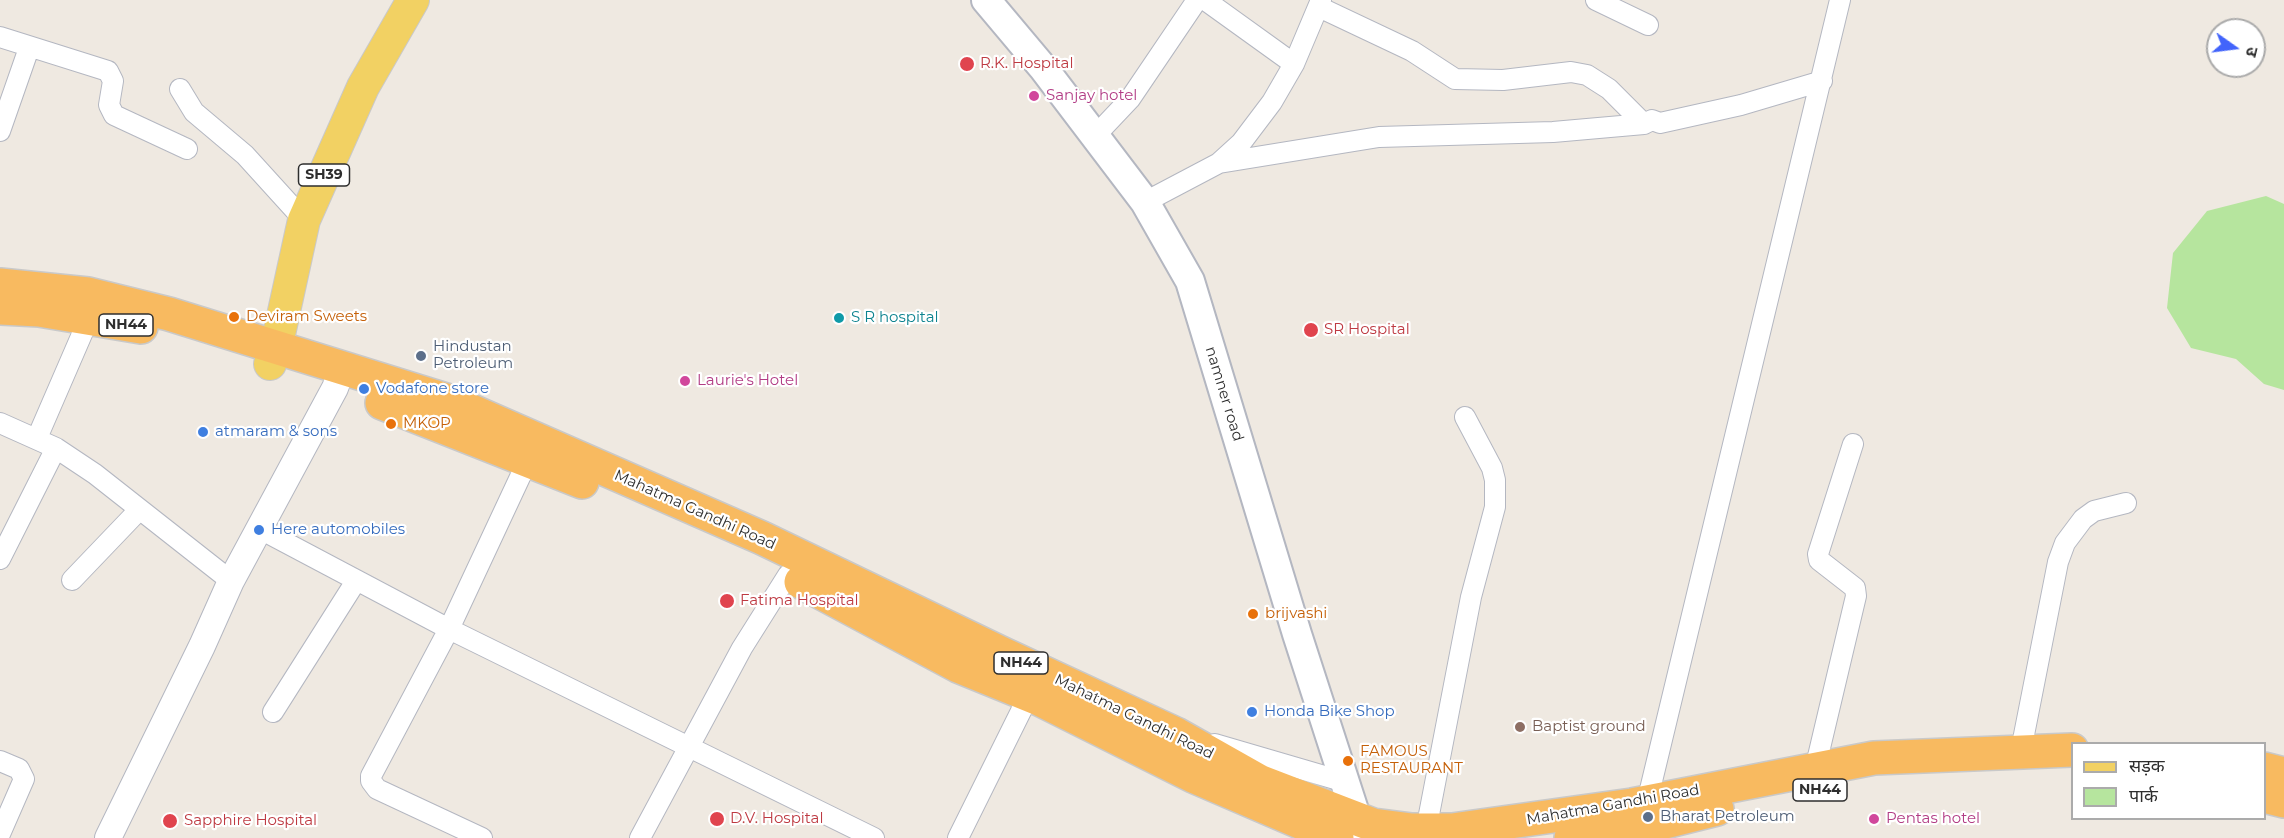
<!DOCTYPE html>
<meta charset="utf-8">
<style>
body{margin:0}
#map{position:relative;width:2284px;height:838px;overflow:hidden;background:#efe9e1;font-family:Montserrat,"Noto Sans Devanagari",sans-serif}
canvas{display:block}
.legend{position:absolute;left:2071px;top:742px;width:195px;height:78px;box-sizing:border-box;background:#fff;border:2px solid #ababab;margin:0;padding:8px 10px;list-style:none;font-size:18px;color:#2e2e2e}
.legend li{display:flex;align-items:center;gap:12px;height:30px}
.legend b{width:30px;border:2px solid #ababab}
.north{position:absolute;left:2206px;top:18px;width:60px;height:60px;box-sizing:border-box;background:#fff;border:2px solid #ababab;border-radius:50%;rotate:104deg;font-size:16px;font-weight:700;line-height:24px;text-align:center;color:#2e2e2e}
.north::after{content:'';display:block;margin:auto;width:21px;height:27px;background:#4264fb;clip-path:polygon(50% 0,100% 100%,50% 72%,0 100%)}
</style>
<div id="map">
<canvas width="2284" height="838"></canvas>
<ul class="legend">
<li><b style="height:8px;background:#f2d163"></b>सड़क</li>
<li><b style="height:16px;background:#b6e59e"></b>पार्क</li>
</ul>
<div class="north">उ</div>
</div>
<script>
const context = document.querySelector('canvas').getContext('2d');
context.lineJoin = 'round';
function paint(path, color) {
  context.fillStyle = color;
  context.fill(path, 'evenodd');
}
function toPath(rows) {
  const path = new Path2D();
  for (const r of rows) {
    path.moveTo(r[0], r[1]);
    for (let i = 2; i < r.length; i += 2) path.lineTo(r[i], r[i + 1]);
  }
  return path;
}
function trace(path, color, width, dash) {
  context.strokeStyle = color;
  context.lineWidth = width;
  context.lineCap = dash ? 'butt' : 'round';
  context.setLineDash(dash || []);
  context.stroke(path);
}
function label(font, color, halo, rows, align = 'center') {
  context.font = font + ' Montserrat,sans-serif';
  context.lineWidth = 4.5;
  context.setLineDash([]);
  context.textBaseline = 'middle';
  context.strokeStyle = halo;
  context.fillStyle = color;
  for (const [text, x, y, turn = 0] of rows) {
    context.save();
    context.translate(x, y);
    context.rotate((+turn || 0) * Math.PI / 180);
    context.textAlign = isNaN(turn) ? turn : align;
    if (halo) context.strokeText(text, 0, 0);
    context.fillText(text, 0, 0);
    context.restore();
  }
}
paint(toPath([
 [2266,196,2284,204,2284,390,2264,384,2236,359,2191,348,2167,308,2173,253,2207,211]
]), '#b6e59e');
const minor = toPath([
 [1205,0,1294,64],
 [1596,0,1648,25],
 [1319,7,1412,51,1455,79,1503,80,1571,72,1587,75,1609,89,1644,124],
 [0,37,108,71,113,81,109,105,114,115,187,149],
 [180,89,194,112,245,155,304,220],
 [0,131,29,48],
 [1095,136,1130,99,1197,0],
 [1219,163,1379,137,1553,132,1644,124,1652,120,1660,123,1741,105,1822,81],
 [1145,202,1219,163,1241,143,1272,102,1294,64,1321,0],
 [0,423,56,448,95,474,231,581],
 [37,438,89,318],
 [260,529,449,629,874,838],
 [0,559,56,448],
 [72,580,139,510],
 [273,712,356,581],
 [1215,744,1345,782],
 [2021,750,2058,562,2065,543,2083,519,2094,511,2126,503],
 [0,761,19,769,24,779,0,834],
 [1815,769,1856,596,1855,588,1819,560,1818,554,1853,444],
 [1647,802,1840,0],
 [1426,830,1471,597,1495,507,1495,480,1492,468,1465,417],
 [482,838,377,789,371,781,371,776,449,629,528,460],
 [640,838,742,648,788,575],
 [958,838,1029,695]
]);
const tertiary = toPath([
 [108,838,202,646,231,581,335,388,342,369]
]);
const secondary = toPath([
 [986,0,1044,69,1145,202,1190,281,1297,634,1362,835]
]);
const primary = toPath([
 [270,364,276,348,304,220,363,87,413,0]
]);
const trunk = toPath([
 [0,285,88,294,169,314,449,401,762,538,1001,653,1176,734,1261,782,1373,825,1412,830,1452,830,1632,805,1874,758,2072,750],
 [0,308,39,310,141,327],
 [382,403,582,482],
 [801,582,958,666,1039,699,1193,776,1337,838],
 [2264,769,2284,774],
 [2264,796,2284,801],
 [1571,838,1641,828,1717,809]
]);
trace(minor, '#b4b7c1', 22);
trace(tertiary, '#b4b7c1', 28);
trace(secondary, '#b4b7c1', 32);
trace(primary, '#c9c9c9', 34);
trace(trunk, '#c9c9c9', 36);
trace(minor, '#fff', 20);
trace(tertiary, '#fff', 26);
trace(secondary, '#fff', 28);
trace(primary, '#f2d163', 32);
trace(trunk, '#f8ba60', 33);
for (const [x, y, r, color] of [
 [967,64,8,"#e0444e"],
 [1034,96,6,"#d1479c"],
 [234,317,6,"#e8710a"],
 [839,318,6,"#0f9aa8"],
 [1311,330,8,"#e0444e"],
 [421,356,6,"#5c6f8a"],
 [685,381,6,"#d1479c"],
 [364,389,6,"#3f7fe0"],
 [391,424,6,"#e8710a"],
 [203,432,6,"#3f7fe0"],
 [259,530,6,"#3f7fe0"],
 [727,601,8,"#e0444e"],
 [1253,614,6,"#e8710a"],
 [1252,712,6,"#3f7fe0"],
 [1520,727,6,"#8d6e63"],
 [1348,761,6,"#e8710a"],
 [1648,817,6,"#5c6f8a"],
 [717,819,8,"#e0444e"],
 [1874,819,6,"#d1479c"],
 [170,821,8,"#e0444e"]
]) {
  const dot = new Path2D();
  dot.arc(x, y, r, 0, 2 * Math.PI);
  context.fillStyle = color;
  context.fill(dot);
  trace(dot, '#fff', 2);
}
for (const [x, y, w] of [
 [324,175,51],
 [126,325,54],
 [1021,663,54],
 [1820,790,54]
]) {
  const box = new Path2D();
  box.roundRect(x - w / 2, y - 11, w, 22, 4.5);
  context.fillStyle = '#fff';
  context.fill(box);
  trace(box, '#2e2e2e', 1.5);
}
label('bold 14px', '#2e2e2e', null, [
 ["SH39",324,175],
 ["NH44",126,325],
 ["NH44",1021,663],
 ["NH44",1820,790]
]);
label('15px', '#be3a42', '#fff', [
 ["R.K. Hospital",980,64],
 ["SR Hospital",1324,330],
 ["Fatima Hospital",740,601],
 ["D.V. Hospital",730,819],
 ["Sapphire Hospital",184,821]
], 'left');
label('15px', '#b23c85', '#fff', [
 ["Sanjay hotel",1046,96],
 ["Laurie's Hotel",697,381],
 ["Pentas hotel",1886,819]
], 'left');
label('15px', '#c56008', '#fff', [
 ["Deviram Sweets",246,317],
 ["MKOP",403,424],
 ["brijvashi",1265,614],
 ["FAMOUS",1360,752],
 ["RESTAURANT",1360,769]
], 'left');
label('15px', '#0d838f', '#fff', [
 ["S R hospital",851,318]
], 'left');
label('15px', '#4e5e75', '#fff', [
 ["Hindustan",433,347],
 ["Petroleum",433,364],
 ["Bharat Petroleum",1660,817]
], 'left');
label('15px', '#366cbe', '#fff', [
 ["Vodafone store",376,389],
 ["atmaram & sons",215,432],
 ["Here automobiles",271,530],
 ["Honda Bike Shop",1264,712]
], 'left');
label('15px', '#2e2e2e', '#fff', [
 ["namner road",1224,394,73],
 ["Mahatma Gandhi Road",695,510,24],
 ["Mahatma Gandhi Road",1134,717,26],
 ["Mahatma Gandhi Road",1613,805,-10]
]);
label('15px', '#785e54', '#fff', [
 ["Baptist ground",1532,727]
], 'left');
</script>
